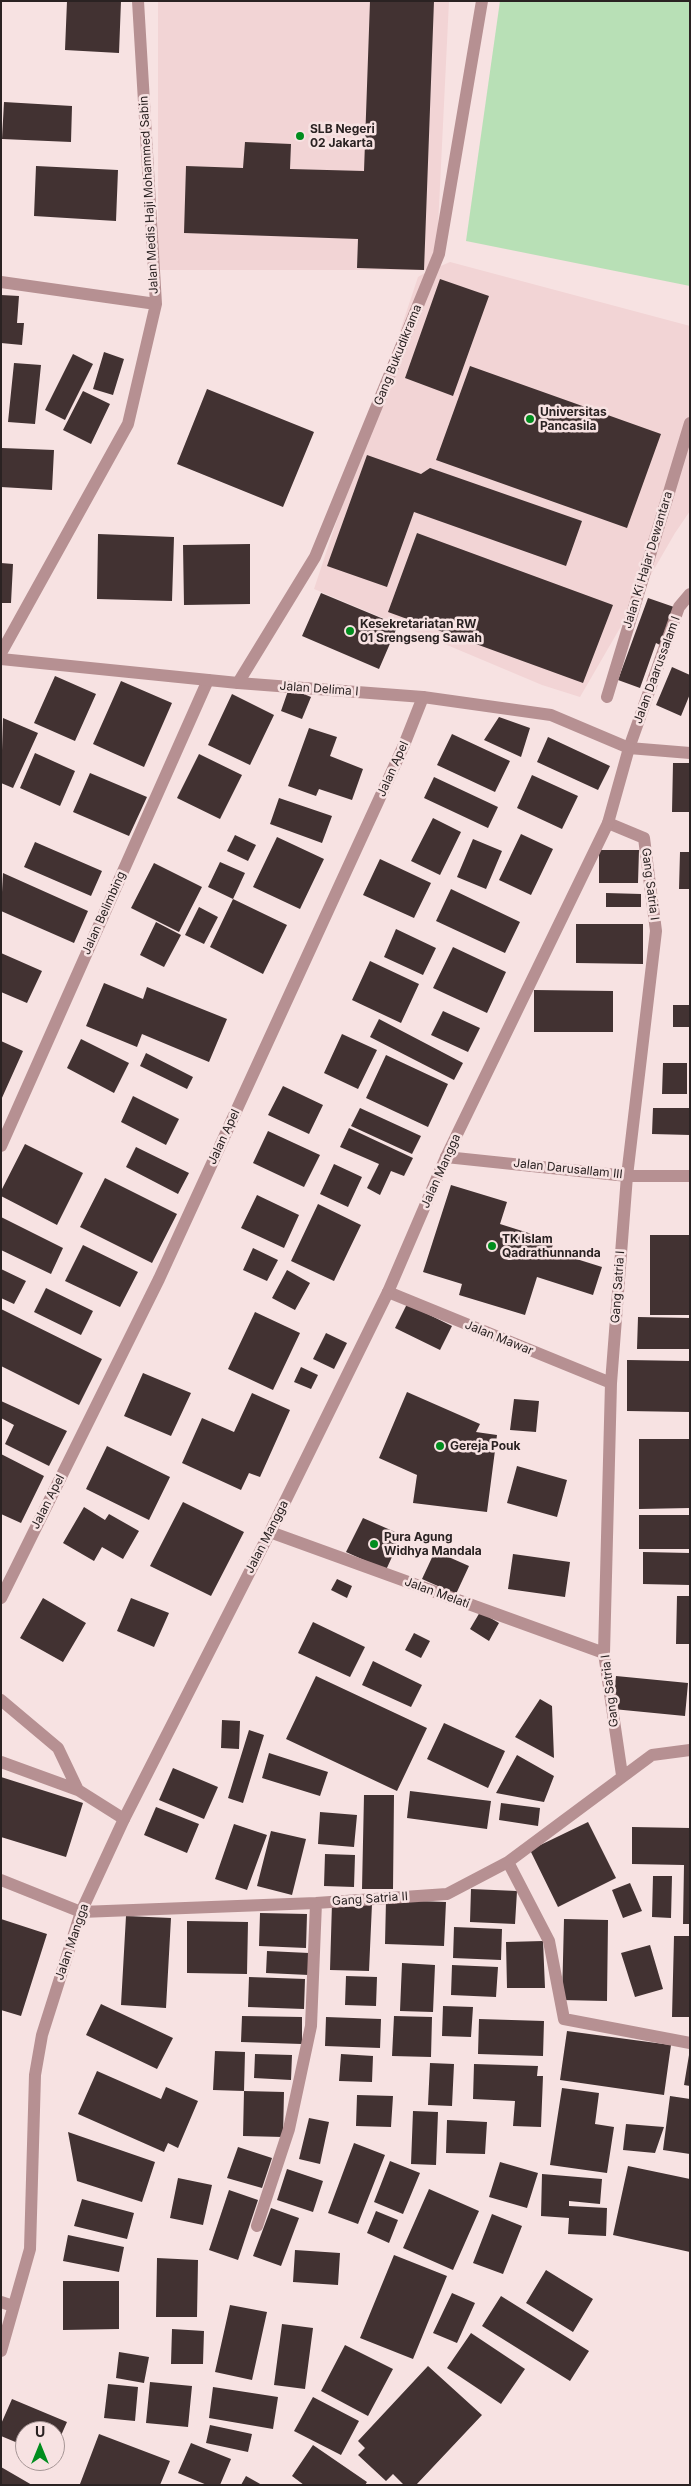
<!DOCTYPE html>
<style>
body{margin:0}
#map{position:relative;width:691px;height:2486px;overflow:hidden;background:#f7e2e2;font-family:Inter,sans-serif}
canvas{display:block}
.frame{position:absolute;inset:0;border:2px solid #2a2222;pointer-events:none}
.north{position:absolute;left:15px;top:2421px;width:50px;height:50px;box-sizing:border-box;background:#f7e2e2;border:1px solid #a59595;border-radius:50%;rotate:0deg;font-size:14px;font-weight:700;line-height:20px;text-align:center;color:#2a2222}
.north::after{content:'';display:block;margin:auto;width:18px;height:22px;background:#018d1e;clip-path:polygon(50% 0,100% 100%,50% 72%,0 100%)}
</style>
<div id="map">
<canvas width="691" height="2486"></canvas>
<div class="frame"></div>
<div class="north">U</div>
</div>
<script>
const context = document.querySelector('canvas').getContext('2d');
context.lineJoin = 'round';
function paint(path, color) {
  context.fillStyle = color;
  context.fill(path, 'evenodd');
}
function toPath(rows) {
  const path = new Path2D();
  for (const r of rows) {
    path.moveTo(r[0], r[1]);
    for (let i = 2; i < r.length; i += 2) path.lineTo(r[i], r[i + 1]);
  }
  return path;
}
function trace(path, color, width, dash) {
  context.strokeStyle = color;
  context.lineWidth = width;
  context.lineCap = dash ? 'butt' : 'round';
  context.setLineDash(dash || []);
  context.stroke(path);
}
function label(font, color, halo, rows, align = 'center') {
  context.font = font + ' Inter,sans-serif';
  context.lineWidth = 5;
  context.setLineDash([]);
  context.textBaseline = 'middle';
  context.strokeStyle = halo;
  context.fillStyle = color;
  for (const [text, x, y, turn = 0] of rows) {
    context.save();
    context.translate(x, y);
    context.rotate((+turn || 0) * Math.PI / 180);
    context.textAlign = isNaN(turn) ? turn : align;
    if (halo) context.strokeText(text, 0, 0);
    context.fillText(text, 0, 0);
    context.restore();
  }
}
paint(toPath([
 [158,1,449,1,436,268,450,262,690,326,690,511,675,533,580,697,542,685,314,589,418,277,430,270,158,270]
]), '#f2d4d5');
paint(toPath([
 [500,1,690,1,690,286,466,241]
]), '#b8e0b6');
paint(toPath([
 [67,1,121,1,119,53,65,50],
 [370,1,434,1,424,270,357,268,358,239,184,233,186,166,243,168,245,142,291,144,290,169,364,171],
 [4,102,72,106,71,142,2,139],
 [36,166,118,170,116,221,34,216],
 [440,279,489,296,453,396,405,378],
 [1,295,19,296,17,323,24,323,22,345,1,343],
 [104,352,124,359,113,395,93,389],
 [73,354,93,364,65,420,45,410],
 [14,363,41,365,35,424,8,422],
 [470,366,661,434,627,528,436,460],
 [207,389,314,432,283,507,177,464],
 [83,391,110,404,91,444,63,430],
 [2,448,54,450,52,490,1,487],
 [367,455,421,474,430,468,582,521,566,566,414,512,387,587,327,566],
 [417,533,613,605,583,683,388,612],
 [98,534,174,537,172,601,97,599],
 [250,544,250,604,184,605,183,545],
 [1,563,13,564,11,603,1,603],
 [321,593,398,625,379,669,302,636],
 [648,598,674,607,660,645,656,643,640,688,618,680],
 [672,667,690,675,690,694,681,716,656,705],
 [55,676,96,694,75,741,34,723],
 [121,681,172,703,144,767,93,744],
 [289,688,311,697,302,719,281,711],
 [232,694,274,715,250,765,208,745],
 [499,717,530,728,521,757,484,740],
 [3,718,38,733,13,788,1,783],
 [309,728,337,737,330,756,363,769,352,800,319,789,316,796,288,786],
 [452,734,510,761,495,792,437,765],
 [548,737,610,766,598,790,537,762],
 [35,753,75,771,60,806,20,788],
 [199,754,242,775,220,819,177,798],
 [673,763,690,763,690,812,672,812],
 [90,773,147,797,129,836,73,812],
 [532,775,578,796,562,829,517,808],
 [434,777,498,807,488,828,424,798],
 [279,798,332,816,322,843,270,824],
 [433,818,461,832,440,875,411,861],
 [521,834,553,849,531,895,499,880],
 [235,835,256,845,248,861,227,851],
 [277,837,324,859,300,909,253,887],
 [473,839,502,851,486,889,457,877],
 [35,842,102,871,91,896,24,867],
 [599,850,639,850,638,883,599,883],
 [680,852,690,852,690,889,679,889],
 [380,859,431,883,414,918,363,895],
 [220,862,245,873,233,899,208,887],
 [154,863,202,887,179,932,131,908],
 [3,873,88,911,74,943,1,911],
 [451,889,520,922,505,953,436,921],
 [606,893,641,894,641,907,606,907],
 [233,899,287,925,263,974,210,947],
 [199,907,218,917,204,944,185,935],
 [156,922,181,935,164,967,140,955],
 [576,924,643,924,643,964,576,963],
 [396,929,436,948,423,975,384,957],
 [453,947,506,972,487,1013,433,988],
 [1,953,42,971,27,1003,1,992],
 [370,961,419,984,401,1023,352,1000],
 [104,983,143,999,147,987,227,1019,209,1062,142,1034,137,1047,86,1026],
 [534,990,613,991,613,1032,534,1032],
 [673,1005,690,1005,690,1027,673,1027],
 [443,1011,480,1028,468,1052,431,1035],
 [379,1019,463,1063,454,1080,370,1037],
 [342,1034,377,1050,358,1089,324,1073],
 [81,1039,129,1063,114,1093,67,1068],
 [1,1041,23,1051,1,1100],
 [146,1053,193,1077,187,1089,140,1066],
 [386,1055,448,1084,428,1127,366,1098],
 [663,1063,687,1063,687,1094,662,1094],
 [283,1086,323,1105,309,1134,268,1115],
 [133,1096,179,1119,166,1145,121,1122],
 [360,1108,421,1136,412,1154,351,1126],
 [653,1108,690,1108,690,1135,652,1134],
 [349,1128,413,1158,404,1176,391,1171,380,1195,367,1188,379,1164,340,1147],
 [268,1131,320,1155,304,1187,253,1163],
 [25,1144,83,1173,57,1225,1,1196,1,1191],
 [136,1147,189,1173,178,1194,126,1167],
 [334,1164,362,1177,348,1207,320,1194],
 [105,1178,177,1214,152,1263,80,1227],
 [451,1185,507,1202,500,1224,554,1241,551,1251,602,1267,593,1295,537,1277,525,1315,459,1295,462,1284,423,1272],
 [257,1195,299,1215,284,1248,241,1228],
 [318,1204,361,1225,334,1281,291,1261],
 [1,1217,63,1248,51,1274,1,1250],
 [650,1235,690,1235,690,1315,650,1315],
 [83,1245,138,1272,120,1307,65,1281],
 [253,1248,278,1260,267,1281,243,1270],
 [1,1269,26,1281,14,1304,1,1298],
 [287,1270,310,1283,295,1310,272,1298],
 [46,1288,93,1311,81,1335,34,1312],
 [407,1304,452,1326,440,1350,395,1328],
 [1,1309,102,1359,79,1405,1,1366],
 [255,1312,300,1333,273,1390,228,1369],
 [638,1317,690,1318,690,1349,637,1349],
 [326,1333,347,1343,334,1369,313,1359],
 [627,1360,690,1361,690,1412,627,1411],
 [301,1367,318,1375,311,1389,294,1382],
 [143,1373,191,1393,171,1436,124,1416],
 [407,1392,480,1424,476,1432,497,1435,487,1512,413,1503,417,1475,379,1458],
 [252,1393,290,1410,260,1477,249,1473,241,1490,182,1463,202,1418,234,1432],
 [514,1399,539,1401,536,1432,510,1430],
 [1,1401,67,1431,49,1466,5,1444,14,1425,1,1418],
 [639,1439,690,1439,690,1508,639,1509],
 [107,1446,170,1477,149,1520,86,1489],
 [1,1454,44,1476,21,1523,1,1514],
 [517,1466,567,1480,557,1517,507,1503],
 [183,1502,244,1532,211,1596,150,1566],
 [84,1507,105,1520,109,1514,139,1531,123,1559,102,1547,94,1561,63,1543],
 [639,1515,690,1515,690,1549,639,1549],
 [363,1518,402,1535,386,1570,346,1552],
 [435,1551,469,1566,456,1594,422,1579],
 [643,1552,690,1553,690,1585,643,1584],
 [513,1554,570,1562,565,1597,508,1589],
 [337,1579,352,1586,347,1598,331,1590],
 [677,1596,690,1596,690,1644,676,1644],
 [43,1598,86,1623,63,1662,20,1638],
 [131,1598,169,1613,154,1647,117,1631],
 [480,1612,499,1623,489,1641,470,1629],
 [313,1622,365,1647,350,1677,298,1653],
 [414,1633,430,1641,421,1658,405,1650],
 [373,1661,422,1685,411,1707,362,1685],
 [316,1676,427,1728,397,1791,286,1739],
 [616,1676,688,1683,685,1716,613,1709],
 [540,1699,552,1706,554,1758,515,1737],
 [222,1720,240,1721,239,1749,221,1748],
 [444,1723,505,1751,488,1788,427,1759],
 [249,1730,264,1735,243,1803,228,1798],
 [269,1753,328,1772,320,1796,262,1778],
 [517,1755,554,1776,544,1802,496,1793],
 [173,1768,218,1787,204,1819,159,1800],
 [1,1777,83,1803,66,1857,1,1837],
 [410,1791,491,1801,487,1829,407,1818],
 [364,1795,394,1795,393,1889,362,1889],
 [501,1803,540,1808,538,1826,499,1820],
 [156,1807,199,1824,187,1853,144,1835],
 [320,1812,357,1815,354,1847,318,1844],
 [588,1822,616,1878,558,1907,530,1850],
 [234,1824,267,1835,247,1890,215,1879],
 [632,1827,690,1828,690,1924,683,1924,684,1865,632,1864],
 [271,1831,306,1839,292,1895,257,1886],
 [325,1854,355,1855,354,1887,324,1886],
 [653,1876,672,1876,671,1918,652,1917],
 [630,1883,642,1911,623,1918,612,1890],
 [471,1889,517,1891,515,1924,470,1922],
 [386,1900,446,1902,444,1946,385,1944],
 [332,1903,372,1904,369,1971,330,1970],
 [260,1913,307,1914,306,1948,259,1946],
 [126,1916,171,1918,166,2008,121,2005],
 [1,1919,47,1934,21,2016,1,2010],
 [564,1919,608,1920,607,2001,562,2000],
 [187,1921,248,1922,247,1974,187,1973],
 [454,1927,502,1929,501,1960,453,1958],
 [674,1936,690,1936,690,2017,672,2017],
 [543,1941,545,1988,507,1988,506,1942],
 [650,1945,663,1989,635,1997,621,1953],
 [267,1951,309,1953,309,1975,266,1973],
 [402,1963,435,1965,433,2012,400,2011],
 [452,1965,498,1967,496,1997,451,1995],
 [346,1976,377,1977,376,2006,345,2005],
 [249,1977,305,1979,304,2009,248,2007],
 [101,2004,173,2038,157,2069,86,2035],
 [443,2006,473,2007,471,2037,442,2036],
 [242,2016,302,2017,302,2044,241,2042],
 [394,2016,432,2017,431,2057,392,2056],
 [326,2017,381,2019,380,2048,325,2046],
 [479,2019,544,2021,543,2056,478,2054],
 [567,2031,671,2045,664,2095,560,2080],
 [215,2051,245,2052,244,2091,284,2092,283,2137,243,2136,244,2091,213,2090],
 [255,2054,292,2055,291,2080,254,2078],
 [341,2054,373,2056,372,2082,339,2081],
 [689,2055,690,2055,690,2086,684,2085],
 [430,2063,454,2064,452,2106,428,2105],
 [474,2064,538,2066,537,2076,543,2076,541,2127,513,2126,515,2101,473,2099],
 [97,2071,161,2099,166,2087,198,2101,178,2148,168,2143,164,2152,78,2114],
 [562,2088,599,2093,595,2124,614,2127,607,2173,550,2165],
 [357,2095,393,2096,391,2127,356,2126],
 [670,2096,690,2099,690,2154,663,2150],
 [413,2111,438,2112,436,2165,411,2164],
 [309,2118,329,2122,320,2164,299,2159],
 [447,2120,487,2122,485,2154,446,2153],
 [626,2124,664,2127,655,2153,623,2150],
 [68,2132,155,2162,142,2202,77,2181],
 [354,2143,385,2155,358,2224,328,2213],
 [238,2147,272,2158,262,2188,227,2178],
 [390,2161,420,2173,403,2214,374,2202],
 [500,2162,538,2173,527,2208,489,2197],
 [628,2166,690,2179,690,2252,613,2235],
 [287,2169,323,2181,313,2212,277,2200],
 [542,2174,602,2179,600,2204,569,2201,569,2206,607,2208,606,2236,568,2234,569,2218,541,2216],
 [178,2178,212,2185,203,2225,170,2218],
 [429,2189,479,2211,453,2270,403,2248],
 [229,2190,258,2200,238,2260,209,2250],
 [82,2199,134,2213,127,2239,74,2226],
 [271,2208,299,2218,281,2266,253,2256],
 [376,2211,398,2220,389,2243,367,2233],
 [492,2214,522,2226,503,2274,473,2263],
 [68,2235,124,2247,119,2272,63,2261],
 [295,2250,340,2253,338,2285,293,2282],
 [394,2255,447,2276,413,2359,360,2338],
 [157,2258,198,2260,197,2317,156,2317],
 [546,2270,593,2299,573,2332,526,2303],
 [63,2281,119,2281,119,2329,63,2330],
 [452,2293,475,2303,457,2343,433,2333],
 [501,2296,589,2351,570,2381,482,2326],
 [230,2305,267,2312,252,2380,215,2372],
 [282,2324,313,2328,305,2389,274,2385],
 [172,2329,204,2331,203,2364,171,2364],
 [471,2333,525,2369,501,2404,447,2368],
 [345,2345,393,2369,368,2416,321,2391],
 [119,2352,149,2357,144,2383,116,2378],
 [428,2366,482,2415,416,2485,404,2485,393,2474,386,2481,358,2455,365,2448,358,2441],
 [150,2382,192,2386,188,2427,146,2423],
 [108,2384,138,2387,135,2421,104,2418],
 [213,2387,278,2397,273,2429,209,2418],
 [313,2397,359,2421,341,2455,294,2431],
 [12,2399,67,2422,55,2449,55,2431,25,2431,25,2446,1,2436,1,2424],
 [210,2425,252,2434,248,2452,206,2443],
 [99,2434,170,2461,160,2485,80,2484],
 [191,2443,231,2459,220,2485,207,2485,178,2473],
 [313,2445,367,2482,365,2485,304,2485,292,2476],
 [1,2467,32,2485,1,2485],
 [246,2476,262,2485,241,2485]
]), '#423232');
trace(toPath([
 [607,697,690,423]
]), '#b69092', 12);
trace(toPath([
 [1,282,156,304],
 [690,594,679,607,629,748,690,753],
 [1,653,128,424,156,304,138,1],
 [238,683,315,557,439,254,482,1],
 [608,823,644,838,656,931,627,1176,611,1383,604,1653,622,1775],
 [1,1146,208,680],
 [446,1157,627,1176,690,1176],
 [388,1292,611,1383],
 [270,1532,604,1653],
 [1,1598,159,1279,404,745,423,697],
 [1,1700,58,1748,78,1790],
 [1,1762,78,1790,124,1819],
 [508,1862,549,1941,564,2019,690,2043],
 [1,1880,81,1912,316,1903,447,1894,508,1862,652,1755,690,1750],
 [257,2226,289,2129,311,2026,316,1903],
 [1,2302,13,2306]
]), '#b69092', 12);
trace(toPath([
 [1,659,238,683,423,697,551,715,629,748,608,823,446,1157,388,1292,270,1532,124,1819,81,1912,42,2035,35,2075,30,2249,1,2351]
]), '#b69092', 12);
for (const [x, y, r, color] of [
 [300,136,5,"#018d1e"],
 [530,419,5,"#018d1e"],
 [350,631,5,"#018d1e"],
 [492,1246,5,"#018d1e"],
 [440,1446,5,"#018d1e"],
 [374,1544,5,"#018d1e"]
]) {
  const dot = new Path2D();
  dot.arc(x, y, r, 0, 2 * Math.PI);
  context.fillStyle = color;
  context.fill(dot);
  trace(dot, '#f7e2e2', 2);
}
label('bold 12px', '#2a2222', '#f7e2e2', [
 ["SLB Negeri",310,129],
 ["02 Jakarta",310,143],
 ["Universitas",540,412],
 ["Pancasila",540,426],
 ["Kesekretariatan RW",360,624],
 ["01 Srengseng Sawah",360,638],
 ["TK Islam",502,1239],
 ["Qadrathunnanda",502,1253],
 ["Gereja Pouk",450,1446],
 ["Pura Agung",384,1537],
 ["Widhya Mandala",384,1551]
], 'left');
label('12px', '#2a2222', '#f7e2e2', [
 ["Jalan Medis Haji Mohammed Sabin",149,195,-93],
 ["Gang Bukudikrama",398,355,-68],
 ["Jalan Ki Hajar Dewantara",648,560,-73],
 ["Jalan Daarussalam I",657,670,-70],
 ["Jalan Delima I",319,689,4],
 ["Jalan Apel",393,769,-66],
 ["Gang Satria I",650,884,83],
 ["Jalan Belimbing",104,913,-66],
 ["Jalan Apel",224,1137,-65],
 ["Jalan Darusallam III",568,1169,6],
 ["Jalan Mangga",441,1171,-66],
 ["Gang Satria I",618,1287,-86],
 ["Jalan Mawar",499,1338,22],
 ["Jalan Apel",48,1502,-63],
 ["Jalan Mangga",267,1537,-63],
 ["Jalan Melati",437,1593,20],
 ["Gang Satria I",610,1691,-97],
 ["Gang Satria II",370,1899,-4],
 ["Jalan Mangga",72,1942,-71]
]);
</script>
